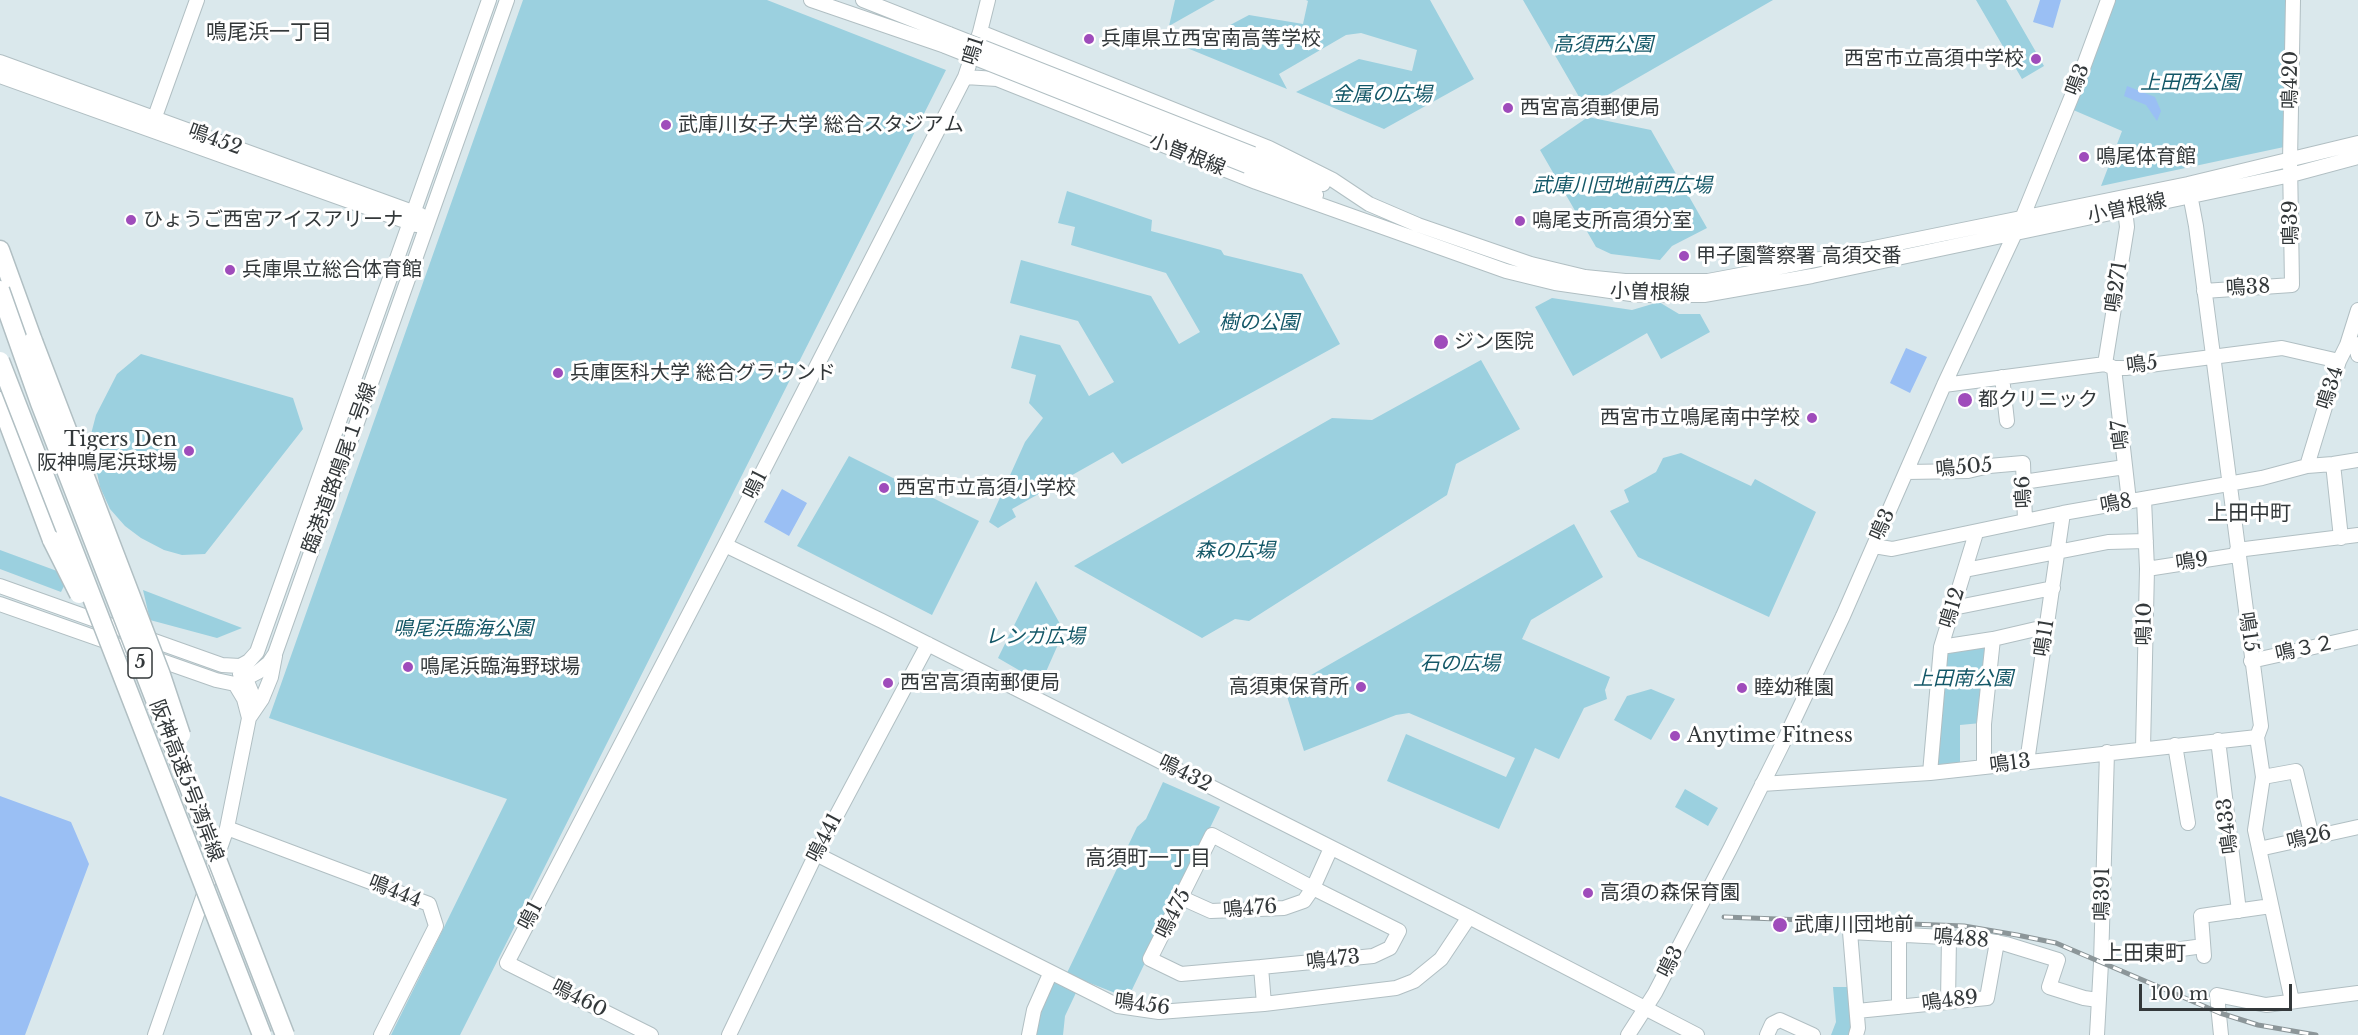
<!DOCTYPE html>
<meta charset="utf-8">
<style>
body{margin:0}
#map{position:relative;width:2358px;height:1035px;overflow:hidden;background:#dae8ec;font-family:"Libre Baskerville",serif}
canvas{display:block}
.scale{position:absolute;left:2139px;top:984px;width:153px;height:27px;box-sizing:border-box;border:3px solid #33383a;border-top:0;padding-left:8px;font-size:18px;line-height:21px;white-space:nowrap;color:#33383a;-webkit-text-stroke:4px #fff;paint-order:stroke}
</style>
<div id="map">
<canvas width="2358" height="1035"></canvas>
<div class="scale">100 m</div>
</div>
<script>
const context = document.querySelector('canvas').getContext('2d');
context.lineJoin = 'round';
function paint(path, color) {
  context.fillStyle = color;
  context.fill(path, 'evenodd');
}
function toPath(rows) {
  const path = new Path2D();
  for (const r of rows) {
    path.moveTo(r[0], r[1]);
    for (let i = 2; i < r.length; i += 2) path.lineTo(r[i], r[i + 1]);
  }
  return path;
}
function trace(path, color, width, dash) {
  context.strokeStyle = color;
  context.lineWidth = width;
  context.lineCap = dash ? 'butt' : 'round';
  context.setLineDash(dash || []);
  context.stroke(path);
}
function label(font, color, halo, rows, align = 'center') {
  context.font = font + ' "Libre Baskerville","Noto Sans JP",serif';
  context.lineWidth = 6;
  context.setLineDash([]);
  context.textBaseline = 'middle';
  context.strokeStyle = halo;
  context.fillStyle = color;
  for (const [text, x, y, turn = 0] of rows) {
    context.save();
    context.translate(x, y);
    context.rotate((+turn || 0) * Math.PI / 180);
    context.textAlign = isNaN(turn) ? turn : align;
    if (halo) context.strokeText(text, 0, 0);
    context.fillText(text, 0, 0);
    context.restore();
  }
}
paint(toPath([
 [523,0,767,0,946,70,460,1035,391,1035,507,799,269,718],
 [1175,0,1215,0,1169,26],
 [1306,0,1430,0,1474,79,1384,129,1296,92,1359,59,1412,71,1417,50,1361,33,1346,35,1279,74,1287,89,1187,48,1249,15,1303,24,1308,1],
 [1523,0,1773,0,1606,96,1582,102],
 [1976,0,2006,0,2044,66,2022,79],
 [2111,0,2288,0,2284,147,2101,186,2122,131,2071,109],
 [1588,117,1651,130,1707,228,1672,246,1660,260,1611,254,1596,247,1540,150],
 [1067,191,1152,220,1151,231,1221,250,1224,255,1302,274,1340,344,1122,464,1113,452,1012,509,1016,517,998,528,989,522,1025,442,1043,418,1029,403,1036,375,1011,368,1020,335,1060,345,1089,396,1114,382,1078,321,1010,303,1021,260,1151,296,1179,344,1200,332,1166,273,1071,245,1075,227,1058,223],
 [1552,298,1632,310,1659,302,1679,314,1700,314,1710,332,1661,359,1647,333,1573,376,1535,307],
 [141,354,293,398,303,429,205,554,182,555,164,550,141,538,125,526,110,509,100,487,90,438,96,415,117,374],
 [1481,360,1520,429,1456,464,1447,495,1249,621,1235,619,1202,638,1074,566,1332,418,1372,420],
 [1681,453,1751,486,1755,479,1816,512,1769,617,1638,557,1610,511,1629,502,1624,490,1656,472,1663,458],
 [849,456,979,521,932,615,797,546],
 [1574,524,1603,577,1531,620,1522,639,1610,677,1605,690,1607,699,1584,708,1559,759,1535,748,1499,829,1387,781,1406,734,1506,777,1515,758,1409,713,1396,715,1304,751,1285,690],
 [0,550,57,571,65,584,61,592,0,569],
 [1036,581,1064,631,1041,683,998,658],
 [143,590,242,628,217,638,150,620],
 [1991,642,1981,723,1960,725,1960,766,1934,769,1943,649],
 [1651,689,1675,699,1651,740,1614,720,1627,696],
 [1163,782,1220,807,1128,998,1082,980,1065,1016,1063,1035,1033,1035,1056,971,1066,975,1137,827,1146,819],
 [1685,789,1718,808,1708,826,1675,807],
 [1833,987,1851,987,1852,1035,1831,1035,1836,1022]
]), '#9bd0df');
paint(toPath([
 [2040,0,2061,0,2053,28,2033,22],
 [2127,86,2155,97,2161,111,2157,121,2146,105,2124,96],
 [1906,348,1927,357,1910,393,1890,383],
 [782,489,807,503,789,536,764,522],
 [0,796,71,822,89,864,25,1035,0,1035]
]), '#9abff4');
const minor = toPath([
 [811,0,945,46],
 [863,0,949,34],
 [980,32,1269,148,1333,180,1369,204,1418,225,1531,264,1585,277,1625,281,1708,281,1756,272,2188,184,2358,143],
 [0,62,421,215],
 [0,76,416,225],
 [965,77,997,79,1256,182,1506,271,1555,283,1638,295,1704,295,1812,276,2291,175,2358,157],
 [152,125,197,0],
 [1253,154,1323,184],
 [1247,166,1316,195],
 [2189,189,2196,226,2213,355,2261,726,2257,737,2263,777,2255,830,2292,1001],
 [2204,291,2292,285,2290,161,2293,0],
 [2356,344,2358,355],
 [2105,364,2127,227,2125,209],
 [2114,368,2129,501],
 [2002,377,2007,421],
 [1944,385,2105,364,2114,368,2126,368,2282,348,2339,361],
 [2333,464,2341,538],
 [2307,466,2339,361,2347,345,2358,310],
 [1906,472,1968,471,1989,466,2023,463,2025,521],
 [2023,482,2125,467],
 [1976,533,1941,647,1993,639,1984,724,1984,766],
 [725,545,882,621,1469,917,1697,1035],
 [1874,546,1892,549,2063,513,2262,478,2307,466,2333,464,2358,460],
 [2237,550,2358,535],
 [2147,569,2237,555],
 [1965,570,2108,542,2146,541],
 [0,586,222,665,240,666,249,661,257,652,489,0],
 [0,604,216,680,235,684,258,672,269,663,275,654,507,0],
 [1953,608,2053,588],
 [1993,639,2036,629,2047,630],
 [2251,661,2358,637],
 [240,674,246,679,257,706],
 [235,684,244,699,249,718],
 [2218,740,2239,911],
 [2175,745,2188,823],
 [2143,748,2147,569,2144,499],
 [2027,762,2063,513],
 [1930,773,1941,647],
 [2263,777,2296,771,2312,837],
 [1762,784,1930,773,2257,737],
 [227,828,429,904,436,926,381,1035],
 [2259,849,2358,827],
 [816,854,1118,1006,1159,1012,1264,1004,1396,988,1414,981,1441,959,1469,917],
 [1182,898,1211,911,1284,908,1304,901,1313,888,1212,835,1150,959,1181,974,1261,967],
 [1899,935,1899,1007],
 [2160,952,2203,946],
 [2204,956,2201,916,2271,906],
 [1948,1002,1949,937],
 [1264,1004,1261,967,1373,956,1390,948,1399,931,1313,888,1331,848],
 [1857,1011,1987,998,1997,942],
 [155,1035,227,828,249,718,262,699,271,677,275,656],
 [651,1035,507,963,725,545,965,77,980,32,988,0],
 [729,1035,816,854,928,644],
 [1029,1035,1034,1010,1050,974],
 [1628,1035,1655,993,1730,849,1783,743,1843,616,1944,385,2023,216,2080,76,2108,0],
 [1767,1035,1772,1024,1780,1020,1813,1035],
 [1856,1035,1858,1028,1850,932,1981,939,2006,944,2058,960,2049,987,2084,998,2098,1000],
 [2097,1035,2101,963,2107,752],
 [2221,1035,2217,995,2266,1005,2358,993]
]);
const highway = toPath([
 [0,250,33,341],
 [0,401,52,540]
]);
trace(minor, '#b1bfc3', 16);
trace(highway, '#b1bfc3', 21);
trace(minor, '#fff', 14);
trace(highway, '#fff', 18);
const rail = toPath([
 [1724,917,1964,926,2017,935,2056,943,2220,1013,2258,1025,2316,1035]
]);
trace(rail, '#8c9699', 5);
trace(rail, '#fff', 3, [9]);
const minorBridge = toPath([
 [949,34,1253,154],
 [945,46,1247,166]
]);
const highwayBridge = toPath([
 [0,290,40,403,285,1035],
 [33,341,161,675,181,735],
 [0,361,262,1035],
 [52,540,79,594]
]);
trace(minorBridge, '#b1bfc3', 16, []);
trace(highwayBridge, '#b1bfc3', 21, []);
trace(minorBridge, '#fff', 14);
trace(highwayBridge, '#fff', 18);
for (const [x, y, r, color] of [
 [1089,39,6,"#9f4cbb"],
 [2036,59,6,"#9f4cbb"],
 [1508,108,6,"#9f4cbb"],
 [666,125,6,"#9f4cbb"],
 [2084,157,6,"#9f4cbb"],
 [131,220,6,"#9f4cbb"],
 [1520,221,6,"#9f4cbb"],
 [1684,256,6,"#9f4cbb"],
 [230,270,6,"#9f4cbb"],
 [1441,342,8,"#9f4cbb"],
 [558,373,6,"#9f4cbb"],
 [1965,400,8,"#9f4cbb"],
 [1812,418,6,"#9f4cbb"],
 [189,451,6,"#9f4cbb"],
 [884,488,6,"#9f4cbb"],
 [408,667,6,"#9f4cbb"],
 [888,683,6,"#9f4cbb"],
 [1361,687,6,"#9f4cbb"],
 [1742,688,6,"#9f4cbb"],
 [1675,736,6,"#9f4cbb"],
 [1588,893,6,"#9f4cbb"],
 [1780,925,8,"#9f4cbb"]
]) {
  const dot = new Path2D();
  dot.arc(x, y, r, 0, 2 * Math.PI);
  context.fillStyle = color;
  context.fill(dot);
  trace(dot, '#fff', 2);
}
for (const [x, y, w] of [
 [140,663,24]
]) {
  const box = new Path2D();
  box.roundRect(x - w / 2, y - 15, w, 30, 4.5);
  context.fillStyle = '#fff';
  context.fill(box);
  trace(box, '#33383a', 1.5);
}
label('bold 18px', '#33383a', null, [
 ["5",140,663]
]);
label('20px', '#33383a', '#fff', [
 ["兵庫県立西宮南高等学校",1101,39],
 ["西宮市立高須中学校",2024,59,"right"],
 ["西宮高須郵便局",1520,108],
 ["武庫川女子大学 総合スタジアム",678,125],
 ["鳴尾体育館",2096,157],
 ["ひょうご西宮アイスアリーナ",143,220],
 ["鳴尾支所高須分室",1532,221],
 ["甲子園警察署 高須交番",1696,256],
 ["兵庫県立総合体育館",242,270],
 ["ジン医院",1454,342],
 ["兵庫医科大学 総合グラウンド",570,373],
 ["都クリニック",1978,400],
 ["西宮市立鳴尾南中学校",1800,418,"right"],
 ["Tigers Den",177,440,"right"],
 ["阪神鳴尾浜球場",177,463,"right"],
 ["西宮市立高須小学校",896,488],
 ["鳴尾浜臨海野球場",420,667],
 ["西宮高須南郵便局",900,683],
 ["高須東保育所",1349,687,"right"],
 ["睦幼稚園",1754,688],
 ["Anytime Fitness",1687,736],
 ["高須の森保育園",1600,893],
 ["武庫川団地前",1794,925]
], 'left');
label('italic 20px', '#145868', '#fff', [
 ["高須西公園",1603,45],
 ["上田西公園",2190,83],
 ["金属の広場",1382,95],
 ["武庫川団地前西広場",1622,186],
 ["樹の公園",1259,323],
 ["森の広場",1235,551],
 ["鳴尾浜臨海公園",463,629],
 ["レンガ広場",1035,637],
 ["石の広場",1460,664],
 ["上田南公園",1963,679]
]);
label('20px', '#33383a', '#fff', [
 ["鳴1",974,51,-72],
 ["鳴3",2078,80,-69],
 ["鳴420",2291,80,-89],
 ["鳴452",215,140,20],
 ["小曽根線",1187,155,22],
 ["小曽根線",2127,209,-12],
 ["鳴39",2291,223,-90],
 ["鳴271",2117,287,-81],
 ["鳴38",2248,288,-3],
 ["小曽根線",1650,293,2],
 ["鳴5",2142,365,-7],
 ["鳴34",2331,388,-72],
 ["鳴7",2121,435,-96],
 ["臨港道路鳴尾１号線",340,468,-70],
 ["鳴505",1964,468,-5],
 ["鳴1",756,485,-63],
 ["鳴6",2024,492,-92],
 ["鳴8",2116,504,-10],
 ["鳴3",1883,525,-66],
 ["鳴9",2192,562,-8],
 ["鳴12",1953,608,-73],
 ["鳴10",2145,624,-89],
 ["鳴15",2248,632,82],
 ["鳴11",2045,638,-81],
 ["鳴３２",2305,649,-12],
 ["鳴13",2010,764,-7],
 ["鳴432",1185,774,27],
 ["阪神高速5号湾岸線",186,781,69],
 ["鳴433",2228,826,-97],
 ["鳴441",825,838,-62],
 ["鳴26",2309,838,-13],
 ["鳴444",395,892,22],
 ["鳴391",2103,894,-89],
 ["鳴476",1250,909,-4],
 ["鳴475",1174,914,-63],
 ["鳴1",531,916,-62],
 ["鳴488",1961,939,5],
 ["鳴473",1333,960,-6],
 ["鳴3",1671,962,-63],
 ["鳴460",579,999,27],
 ["鳴489",1950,1001,-7],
 ["鳴456",1142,1005,8]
]);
label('21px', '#33383a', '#fff', [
 ["鳴尾浜一丁目",269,33],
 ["上田中町",2249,514],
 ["高須町一丁目",1148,859],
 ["上田東町",2144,954]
]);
</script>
